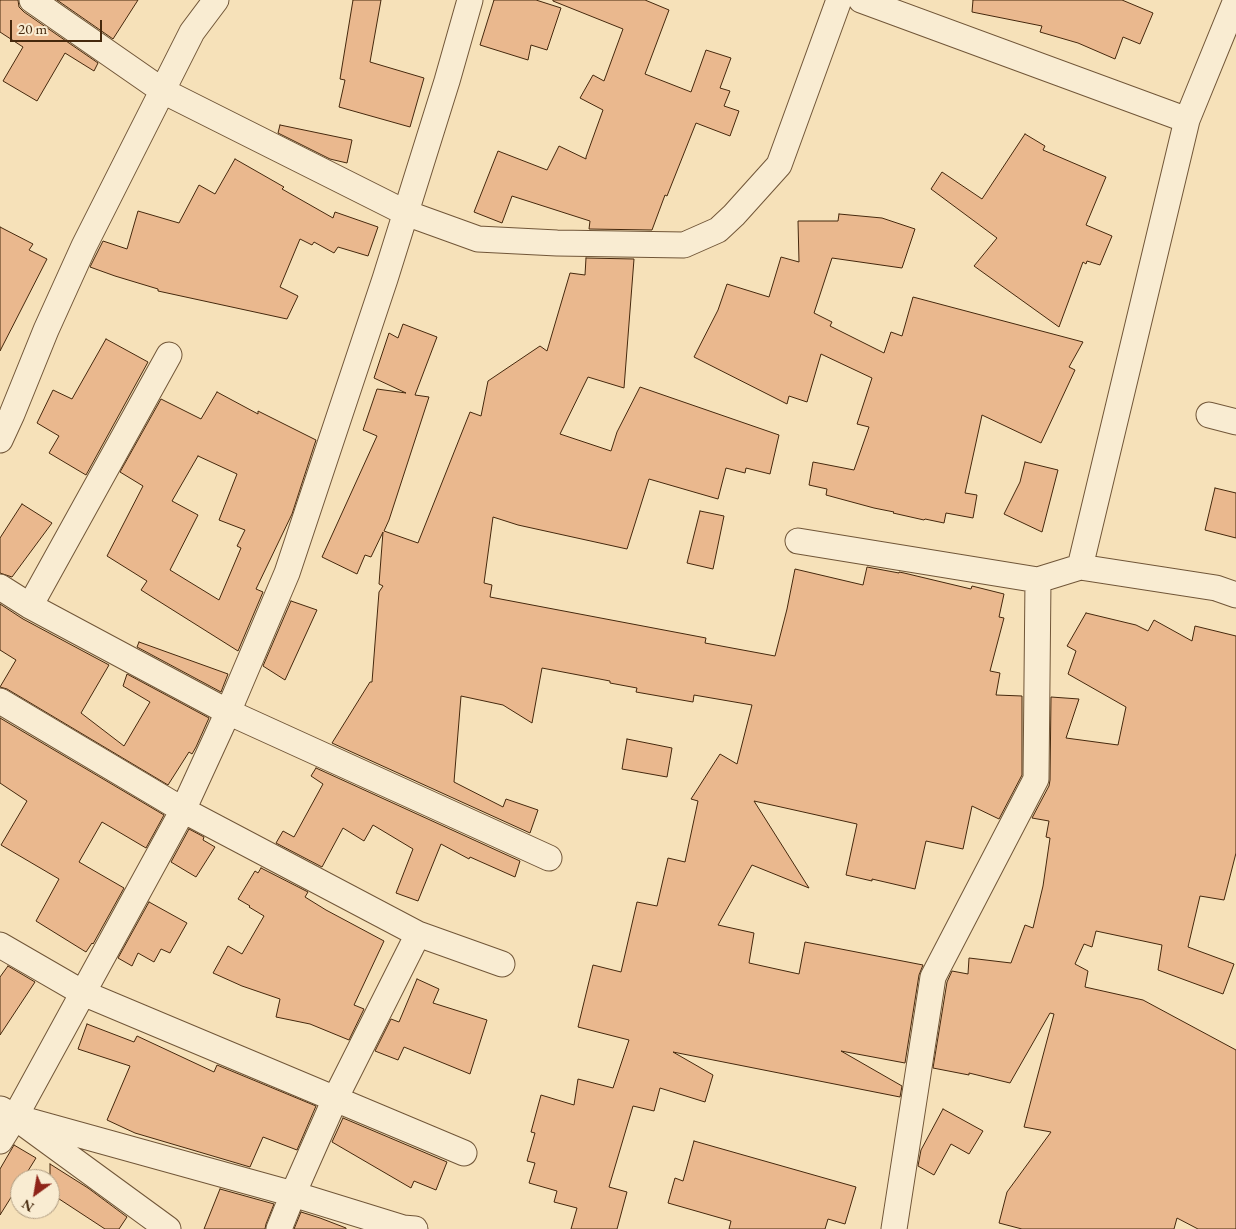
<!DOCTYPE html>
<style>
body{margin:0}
#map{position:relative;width:1236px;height:1229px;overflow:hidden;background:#f6e1b9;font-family:"EB Garamond",serif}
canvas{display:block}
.north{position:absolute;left:10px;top:1169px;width:50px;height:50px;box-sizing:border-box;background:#f9ecd2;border:1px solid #b19e83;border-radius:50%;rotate:212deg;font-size:14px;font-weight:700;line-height:20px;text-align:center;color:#45280d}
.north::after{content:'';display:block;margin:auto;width:18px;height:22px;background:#8f2418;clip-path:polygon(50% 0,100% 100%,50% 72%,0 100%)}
.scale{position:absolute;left:10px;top:20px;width:92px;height:22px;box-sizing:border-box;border:2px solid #45280d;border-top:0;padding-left:6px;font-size:15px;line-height:18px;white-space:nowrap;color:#45280d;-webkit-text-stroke:4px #f9ecd2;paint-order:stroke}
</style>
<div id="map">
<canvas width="1236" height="1229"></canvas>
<div class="north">N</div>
<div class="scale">20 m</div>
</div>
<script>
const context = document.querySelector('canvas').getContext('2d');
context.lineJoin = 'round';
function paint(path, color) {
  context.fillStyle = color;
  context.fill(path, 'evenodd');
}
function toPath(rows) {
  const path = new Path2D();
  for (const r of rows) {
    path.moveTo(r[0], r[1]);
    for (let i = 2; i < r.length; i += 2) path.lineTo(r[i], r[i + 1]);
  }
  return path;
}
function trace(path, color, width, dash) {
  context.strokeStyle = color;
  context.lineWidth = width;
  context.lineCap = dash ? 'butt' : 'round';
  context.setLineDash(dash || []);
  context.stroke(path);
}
const building = toPath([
 [0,0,18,0,19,7,24,12,98,63,94,71,65,53,37,101,3,81,23,47,0,32,0,0],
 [57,0,138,0,113,39,57,0],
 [353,0,381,0,370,62,424,78,410,127,339,107,345,80,340,79,353,0],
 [494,0,536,0,561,8,547,50,531,45,528,60,480,45,494,0],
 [553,0,645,0,669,10,645,74,691,92,706,50,731,58,720,88,730,91,724,106,739,111,730,136,696,123,667,196,665,195,652,230,589,229,590,221,512,196,502,223,474,212,498,151,547,170,559,146,586,159,586,157,603,110,580,98,593,75,604,81,623,29,553,1,553,0],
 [973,0,1122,0,1153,13,1140,44,1123,37,1115,59,1078,43,1040,32,1042,26,972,12,973,0],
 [280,125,352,140,347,163,330,159,278,133,280,125],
 [1025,134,1045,146,1043,150,1106,177,1086,225,1112,236,1100,265,1087,261,1086,264,1083,262,1059,327,974,266,997,238,931,189,942,172,982,199,1025,134],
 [235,159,284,187,282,189,333,218,335,212,378,227,368,256,338,247,334,253,314,242,312,245,300,239,280,287,298,296,287,319,158,291,158,289,115,276,90,267,103,241,127,249,138,211,179,223,199,185,215,194,235,159],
 [839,214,882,218,915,229,902,268,832,258,814,313,832,322,830,326,884,353,891,332,902,336,913,297,1083,342,1069,367,1075,370,1041,443,982,415,965,493,977,495,973,518,946,513,944,523,925,519,924,520,893,513,894,512,874,508,826,495,827,489,809,485,813,462,854,470,869,427,857,424,872,378,821,354,807,402,789,396,787,404,694,357,718,310,727,284,769,297,781,257,799,262,798,221,838,221,839,214],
 [0,227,33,244,29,250,47,259,0,351,0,227],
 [586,258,634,259,624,388,588,377,560,434,611,451,617,432,640,387,779,435,770,474,746,468,745,473,726,468,718,499,649,479,627,549,518,525,493,517,484,583,492,585,490,597,706,638,705,643,775,656,787,609,795,569,863,585,867,567,899,573,899,572,904,573,971,589,972,586,1004,594,999,617,1004,618,990,671,1000,673,996,695,1022,696,1022,775,999,819,972,806,963,849,926,841,915,889,872,879,872,881,846,875,857,824,754,801,809,888,752,865,718,925,754,933,749,963,799,974,805,942,923,965,919,975,905,1063,841,1051,902,1086,900,1097,673,1052,713,1075,705,1102,660,1088,654,1111,633,1106,609,1187,627,1192,617,1229,571,1229,577,1208,554,1202,557,1191,529,1183,535,1163,527,1161,535,1133,531,1132,541,1095,574,1105,578,1079,613,1088,629,1040,578,1027,593,965,621,972,637,902,657,906,668,858,685,862,698,801,691,799,720,754,737,764,752,705,694,695,693,702,636,692,637,688,610,683,610,681,542,668,532,723,503,705,461,696,454,782,503,807,506,799,538,810,530,833,332,743,370,682,372,682,379,592,383,586,379,584,383,532,371,557,365,555,357,574,322,557,377,436,363,430,377,389,406,393,374,378,389,333,398,338,403,324,437,337,415,395,429,397,389,520,384,531,418,543,470,412,481,416,488,381,540,346,547,351,570,273,585,275,586,258],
 [106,339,148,362,86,475,49,453,59,436,37,423,53,390,72,399,106,339],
 [217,392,258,414,258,411,316,440,292,514,256,589,263,592,238,651,141,590,147,581,107,556,143,486,120,472,161,399,201,419,217,392],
 [198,456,237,474,219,520,245,530,237,546,241,548,219,600,170,570,198,515,172,501,198,456],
 [1025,462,1058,470,1042,532,1004,514,1020,482,1025,462],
 [1215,488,1236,493,1236,538,1205,530,1215,488],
 [22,504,52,523,12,577,0,573,0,538,22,504],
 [700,511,724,516,713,569,687,563,700,511],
 [291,601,317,610,285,680,263,666,291,601],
 [0,604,23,619,109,665,81,713,124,746,150,702,123,686,127,674,209,718,196,747,192,754,189,752,168,785,7,689,0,687,16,660,0,650,0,604],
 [1086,613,1136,625,1148,631,1154,620,1192,641,1195,626,1236,636,1236,853,1224,900,1200,896,1188,947,1234,964,1223,994,1158,970,1162,945,1096,931,1092,947,1084,944,1075,964,1088,971,1085,987,1143,1000,1236,1050,1236,1229,1198,1229,1177,1218,1174,1229,1022,1229,999,1223,1007,1192,1051,1132,1024,1127,1054,1014,1050,1013,1010,1083,969,1073,969,1075,933,1068,947,982,952,971,968,974,969,958,1011,963,1025,925,1033,928,1043,886,1050,838,1046,837,1049,821,1032,818,1049,786,1050,780,1051,697,1079,699,1066,738,1118,745,1126,707,1068,674,1076,651,1067,646,1086,613],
 [139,642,228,674,221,692,137,647,139,642],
 [0,718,164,815,146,848,102,822,79,862,124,888,93,944,92,943,86,952,36,921,59,879,1,845,27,801,0,783,0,718],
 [627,739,672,748,667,777,622,769,627,739],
 [316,768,520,861,515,877,470,857,469,859,441,844,418,901,396,893,413,849,373,825,364,841,343,828,322,867,276,843,283,831,294,837,323,784,311,776,316,768],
 [189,829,204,837,203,840,215,847,196,877,171,862,189,829],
 [261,868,308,892,305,897,326,910,384,941,354,1005,364,1009,349,1040,310,1024,276,1017,280,999,242,986,213,973,228,946,242,954,264,916,249,907,250,906,238,899,255,871,258,873,261,868],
 [149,902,187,923,170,953,161,949,154,962,138,953,132,966,118,958,149,902],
 [8,966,35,982,0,1035,0,977,8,966],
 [417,979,439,989,433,1003,487,1020,470,1074,404,1047,398,1060,375,1051,391,1019,399,1022,417,979],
 [87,1024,134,1042,137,1036,214,1072,217,1065,316,1106,297,1150,263,1137,250,1167,135,1133,107,1120,130,1066,78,1049,87,1024],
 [943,1109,983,1131,969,1154,951,1144,934,1175,918,1166,921,1150,943,1109],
 [343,1118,447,1162,436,1190,414,1181,411,1188,332,1142,343,1118],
 [694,1141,856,1187,845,1224,828,1219,825,1229,729,1229,731,1221,668,1203,675,1178,683,1181,694,1141],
 [14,1145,36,1158,23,1179,20,1179,20,1183,0,1215,0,1169,14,1145],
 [50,1164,88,1188,127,1217,119,1229,105,1229,50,1193,50,1164],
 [220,1189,274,1204,266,1224,265,1229,204,1229,220,1189],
 [301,1212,320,1218,346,1228,346,1229,294,1229,301,1212]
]);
paint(building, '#eab88e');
trace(building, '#45280d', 1);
const minor = toPath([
 [32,0,163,91,406,213,478,239,557,243,684,245,718,230,734,215,779,165,839,0],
 [861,0,1187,120],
 [1209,415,1236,422],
 [0,440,12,414,46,330,84,246,192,32,216,0],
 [798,541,1038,580,1080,567,1216,588,1236,595],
 [1080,567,1187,120,1236,0],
 [0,587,30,606,228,712,549,858],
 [30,606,169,355],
 [0,701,183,810,418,934,502,964],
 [0,945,83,993,464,1153],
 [1,1109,15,1117,293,1194,403,1228,415,1229],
 [27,1126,168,1229],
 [0,1141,15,1117,183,810,228,712,287,573,385,279,447,81,470,0],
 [279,1229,293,1194,335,1099,418,934],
 [894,1229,933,977,1036,779,1038,580]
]);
trace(minor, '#715638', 27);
trace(minor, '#f9ecd2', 25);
</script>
